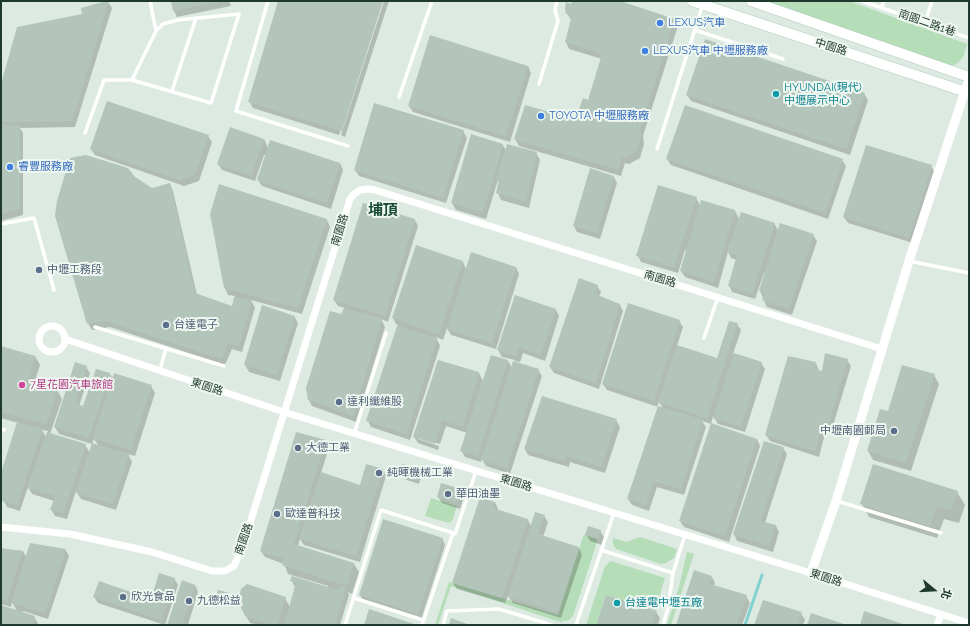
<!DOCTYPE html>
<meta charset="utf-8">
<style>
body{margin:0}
#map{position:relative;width:970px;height:626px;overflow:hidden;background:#ddeae2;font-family:Raleway,"Noto Sans TC",sans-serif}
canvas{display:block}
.frame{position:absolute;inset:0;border:2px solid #1f3a2c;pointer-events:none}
.north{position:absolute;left:914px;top:570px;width:40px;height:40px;-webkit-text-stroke:3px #eef7f0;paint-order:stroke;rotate:108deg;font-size:11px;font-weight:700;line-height:16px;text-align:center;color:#1f3a2c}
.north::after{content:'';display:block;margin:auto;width:14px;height:18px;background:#1f3a2c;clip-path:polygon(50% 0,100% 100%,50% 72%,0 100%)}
</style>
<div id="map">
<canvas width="970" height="626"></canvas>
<div class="frame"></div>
<div class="north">北</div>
</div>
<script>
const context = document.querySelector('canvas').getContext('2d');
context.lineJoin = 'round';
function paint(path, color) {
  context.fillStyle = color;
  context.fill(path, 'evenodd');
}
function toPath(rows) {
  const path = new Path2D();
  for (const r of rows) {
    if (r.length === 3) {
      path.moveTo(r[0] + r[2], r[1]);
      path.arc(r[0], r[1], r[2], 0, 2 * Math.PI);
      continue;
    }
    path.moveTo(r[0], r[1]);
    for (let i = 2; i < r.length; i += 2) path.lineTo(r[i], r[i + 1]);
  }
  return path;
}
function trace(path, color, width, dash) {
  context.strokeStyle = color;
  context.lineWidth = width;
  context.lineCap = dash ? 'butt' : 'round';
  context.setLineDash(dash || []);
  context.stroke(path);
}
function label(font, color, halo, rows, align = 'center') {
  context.font = font + ' Raleway,"Noto Sans TC",sans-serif';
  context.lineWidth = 4;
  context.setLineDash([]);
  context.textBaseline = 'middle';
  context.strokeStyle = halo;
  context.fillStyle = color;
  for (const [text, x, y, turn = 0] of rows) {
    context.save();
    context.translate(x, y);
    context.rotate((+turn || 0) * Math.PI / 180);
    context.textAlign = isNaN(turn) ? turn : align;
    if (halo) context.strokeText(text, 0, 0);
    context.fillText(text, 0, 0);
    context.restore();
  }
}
paint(toPath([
 [760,1,849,1,967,44,964,55,960,61,955,65,947,66],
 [431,498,457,506,452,521,449,523,425,516],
 [584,534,598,539,573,616,569,620,560,622,451,586,438,625,435,625,449,582,558,615],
 [640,537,677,549,674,558,666,563,661,564,616,549,613,544,613,538,626,542],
 [687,552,694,554,671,625,667,625,679,587],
 [611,561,665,578,655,610,606,595,596,625,586,625,605,566]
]), '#b5ddb7');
paint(toPath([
 [172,1,229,1,231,6,177,17,174,11],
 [279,1,382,1,339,135,253,108,249,101],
 [384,1,389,1,345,137,341,135],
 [573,1,615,1,674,20,678,26,643,136,644,144,640,158,629,164,625,163,621,176,519,146,515,139,578,122,582,112,581,109,589,101,602,59,569,49,566,42,571,20,567,13,572,5],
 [108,2,112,8,75,127,20,128,23,133,23,215,1,221,1,88,83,15],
 [528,66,531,73,510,142,413,112,409,106],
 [864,94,868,100,850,155,691,101,687,95],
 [463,131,467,138,446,203,359,176,355,170],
 [208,136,212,142,199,181,184,186,95,155,91,149],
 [264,139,268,148,340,163,343,170,331,209,262,186,258,180,266,155,264,155,255,181,222,170,218,164],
 [503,145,506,151,536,153,540,160,529,208,501,200,498,193,499,183,498,180,486,219,456,210,452,203],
 [667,159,842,160,846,166,828,219,671,165],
 [931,166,935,173,913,243,848,223,844,217],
 [134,177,152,189,170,184,173,191,197,295,232,307,235,296,228,295,225,288,220,186,327,220,330,227,302,314,251,300,255,308,242,352,232,349,225,365,110,327,92,330,88,323],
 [614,177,617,183,600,239,577,232,574,226],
 [696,198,700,205,735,211,739,219,774,223,779,232,813,235,817,241,792,315,767,307,760,291,766,274,764,273,755,299,732,292,729,285,737,260,731,258,728,252,718,288,685,277,681,271,687,251,685,250,678,273,641,262,638,256],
 [415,220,418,226,388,322,381,319,385,327,356,422,312,406,309,400,345,308,338,306,334,300],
 [416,247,463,262,466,269,516,267,519,274,496,349,451,335,447,328,443,340,436,337,440,346,410,440,371,427,368,421,398,325,396,324,393,318],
 [597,286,601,292,599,297,620,305,623,311,599,389,554,373,550,367],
 [556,310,559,316,545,361,523,353,520,362,515,361,515,362,538,370,542,376,510,474,486,466,482,459,481,462,465,457,461,450,467,433,446,426,440,444,418,437,418,439,439,446,438,450,418,443,414,437,438,362,479,373,483,381,491,356,508,361,512,368,515,360,502,357,498,350],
 [294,316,298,323,280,381,249,372,245,365],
 [679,321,683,327,677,346,718,360,737,324,741,330,733,354,761,363,765,369,745,432,718,424,713,416,711,424,702,421,706,427,684,495,657,487,649,511,632,505,628,499,658,407,607,390,603,384],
 [659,402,663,408,657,407],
 [1,347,35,356,40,365,34,384,57,390,62,399,50,434,85,445,90,453,99,446,94,439,92,444,59,434,55,427,86,367,90,373,79,406,84,407,110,374,113,379,151,386,155,393,135,456,128,454,132,462,116,510,81,499,76,491,67,519,55,516,51,509,54,501,32,494,28,487,20,511,7,507,1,495,1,476,18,423,1,418],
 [42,430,48,431,46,437],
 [847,360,851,366,832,429,827,426,819,457,770,441,766,435,816,363,819,371,822,372],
 [934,375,939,384,911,471,873,460,868,451,880,410,889,413],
 [616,420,620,427,605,473,570,462,569,467,528,455,525,449],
 [757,439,760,446,729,542,684,527,680,521],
 [325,441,329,448,321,473,360,486,367,465,383,470,386,476,360,562,304,545,300,539,298,546,354,564,359,572,352,594,348,592,349,595,340,625,258,625,250,623,246,616,285,598,290,607,295,587,292,581,327,588,328,586,288,574,284,564,265,557,261,551],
 [764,442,783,448,787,454,765,523,776,526,779,532,773,552,737,541,734,534],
 [403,465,418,470,421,477,419,484,404,479,400,473],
 [461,490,464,496,460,509,442,503,438,497],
 [957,492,965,505,959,523,944,519,937,538,869,517,862,504],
 [495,502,498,509,498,511,528,520,531,526,544,516,548,522,543,537,579,548,582,555,561,618,513,603,508,596,505,603,457,589,453,583],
 [600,531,604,537,602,545,590,541,586,534],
 [442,538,445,545,421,620,364,602,360,595],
 [1,549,23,551,27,558,65,549,69,556,48,619,23,611,22,613,34,617,39,625,1,625,1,606,17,611,12,602,11,607,1,604],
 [712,577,715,583,714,586,746,596,750,603,742,625,677,625],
 [174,578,178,585,165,625,98,603,94,597,151,600],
 [195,585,198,592,188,625,168,625],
 [229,594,233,600,231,606,221,603,217,597],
 [656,612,660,618,658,625,597,625],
 [801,613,805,620,803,625,756,625]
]), '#0003');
trace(toPath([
 [745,625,762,575]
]), '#82d2cd', 3);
paint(toPath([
 [106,1,109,1,72,121,1,122,1,84,17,27,82,14,81,8],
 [171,1,218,1,218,2,173,11],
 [278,1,383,1,342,131,248,102],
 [572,1,620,1,675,19,640,129,641,137,637,151,625,158,622,157,618,170,514,139,525,105,577,120,582,110,579,109,583,98,588,100,602,54,565,42,572,15,566,14,565,8,566,2,571,4],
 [430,35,528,66,506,136,408,106],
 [705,39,865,93,846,149,686,95],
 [107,101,209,135,195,175,180,180,90,149],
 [374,103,464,130,443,198,354,170],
 [685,105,843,159,825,213,666,159],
 [1,125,20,126,20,209,1,214],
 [230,127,264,139,251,176,217,164],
 [471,134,503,144,483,213,451,203],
 [270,140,340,163,327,203,257,180],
 [507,144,537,152,526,202,496,193,499,180,496,179],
 [866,145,932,165,909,238,843,217],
 [86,155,128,168,135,177,152,188,170,183,195,293,232,306,234,297,252,301,239,346,228,343,222,359,105,321,87,324,55,216,57,201,70,158],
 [590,168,614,176,597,233,573,226],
 [219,184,327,219,298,308,224,288,210,214],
 [658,185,697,197,674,267,636,256],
 [701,200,735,210,714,282,680,271],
 [363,203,415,219,385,316,333,300],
 [741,212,775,223,752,294,728,286,737,255,727,252],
 [780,223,814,234,789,309,762,300,765,293,759,291],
 [416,245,463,261,439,334,392,318],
 [471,252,516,267,492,343,447,329],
 [579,278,598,285,595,294,620,304,596,383,549,367],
 [515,295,556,309,541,355,519,347,516,356,497,350],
 [628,303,680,320,654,401,602,384],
 [262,305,295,316,277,375,244,365],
 [344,308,382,319,353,416,308,400,306,388,330,311,341,314],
 [729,321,738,323,707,418,658,402,677,345,717,358],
 [397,326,437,338,407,434,366,421],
 [1,346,35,356,28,381,58,389,46,424,1,412],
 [734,353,762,362,741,427,713,418],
 [825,353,848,359,829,423,824,421,815,451,765,435,788,356,816,362,810,385,815,369,822,371],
 [491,355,508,360,478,456,460,451],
 [438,360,479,372,463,427,442,420,435,444,413,437],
 [513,361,539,369,507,468,481,460],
 [75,362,87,366,75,403,83,406,96,369,110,373,89,438,54,427],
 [902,365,935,374,906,463,867,451,880,409,888,411],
 [114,373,152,385,131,450,93,438],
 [542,396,617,419,601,467,567,456,565,461,524,449],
 [658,406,703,420,681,489,653,481,646,505,627,499],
 [17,422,43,429,17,505,2,501,1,473],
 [711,423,757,439,725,536,679,521],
 [47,432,86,444,63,513,50,510,55,496,27,488],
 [296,432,326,440,294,544,354,563,347,586,282,565,284,559,260,551],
 [764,441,784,447,761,521,776,525,769,546,733,534],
 [92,443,129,454,113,504,76,493],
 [366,464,383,469,356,556,299,539,321,472,360,485],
 [402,464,418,469,415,478,399,473],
 [873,464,958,491,951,511,937,506,930,526,860,504],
 [441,483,461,489,457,503,437,497],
 [480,497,495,502,493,508,528,519,502,598,452,583],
 [535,512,545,515,538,534,579,547,558,612,508,597],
 [383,519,443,538,418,614,359,595],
 [588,526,601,530,598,539,585,535],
 [30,543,66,549,45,613,11,603],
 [1,548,23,551,7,601,1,599],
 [694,570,712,576,710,584,747,595,737,625,676,625],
 [159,573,175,578,161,620,93,597,99,581,151,599],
 [292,576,338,590,340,586,346,588,335,625,284,625,296,583,290,581],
 [182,580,195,585,182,625,167,625],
 [247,584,286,597,277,625,273,625,245,616,238,601,241,589],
 [218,590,230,593,227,600,216,597],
 [606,595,657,611,652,625,596,625],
 [763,600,802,612,798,625,754,625],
 [1,605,35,616,32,625,1,625],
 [369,609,417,625,364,625],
 [864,611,906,625,860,625],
 [811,613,847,625,807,625],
 [451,618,470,625,449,625]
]), '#b3c5ba');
const secondary = toPath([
 [692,1,969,93],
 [751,1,969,77]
]);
trace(secondary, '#b0cabb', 11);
trace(toPath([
 [150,1,156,31],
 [268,1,236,111,348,146],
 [862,1,969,38],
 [881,8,884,1],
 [925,23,932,1],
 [695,30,783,59],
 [539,84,558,21,555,10,557,1],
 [172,91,196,18],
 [399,97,432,1],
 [85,133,104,80,132,80,211,103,239,14,178,20,163,24,156,31,132,80],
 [657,149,702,7],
 [1,224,34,218,54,290],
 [909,261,969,273],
 [95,327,224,366],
 [704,338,718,297],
 [160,370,166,348],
 [1,429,4,430],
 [354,434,386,333],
 [837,501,941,533],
 [601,550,673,573],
 [354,598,423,620],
 [345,625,381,510,453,533],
 [422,625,453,533,455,534,476,471],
 [443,625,447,611,499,609,552,625],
 [576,625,614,513],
 [663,625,668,608,673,573,685,535]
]), '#fff', 3.5);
trace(toPath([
 [52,339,13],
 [65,339,284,412,811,573,969,623],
 [1,527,70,534,152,552,212,571,225,571,234,566,243,546,350,199,354,194,360,190,368,189,375,190,882,349],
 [937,625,941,615]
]), '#fff', 7);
trace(toPath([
 [811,573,836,501,909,261,969,79]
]), '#fff', 9);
trace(secondary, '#fff', 10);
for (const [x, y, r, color] of [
 [660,23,4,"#3f7fe0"],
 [645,51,4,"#3f7fe0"],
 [776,94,4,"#0f9aa8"],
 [541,116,4,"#3f7fe0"],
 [10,167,4,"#3f7fe0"],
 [39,270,4,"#5c6f8a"],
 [166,325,4,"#5c6f8a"],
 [22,385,4,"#d1479c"],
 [339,402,4,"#5c6f8a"],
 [894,431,4,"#5c6f8a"],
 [298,448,4,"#5c6f8a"],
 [379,473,4,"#5c6f8a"],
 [448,494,4,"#5c6f8a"],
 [277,514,4,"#5c6f8a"],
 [123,597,4,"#5c6f8a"],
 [189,601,4,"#5c6f8a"],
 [617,603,4,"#0f9aa8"]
]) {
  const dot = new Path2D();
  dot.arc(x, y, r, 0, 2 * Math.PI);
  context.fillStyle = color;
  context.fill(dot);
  trace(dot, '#eef7f0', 1.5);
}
label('11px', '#366cbe', '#eef7f0', [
 ["LEXUS汽車",668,23],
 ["LEXUS汽車 中壢服務廠",653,51],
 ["TOYOTA 中壢服務廠",549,116],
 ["睿豐服務廠",18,167]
], 'left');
label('11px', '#1f3a2c', '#eef7f0', [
 ["南園二路1巷",927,23,19],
 ["中園路",831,47,18],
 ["南園路",340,230,-73],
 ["南園路",660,279,17],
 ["東園路",207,387,18],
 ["東園路",516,483,17],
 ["南園路",244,539,-71],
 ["東園路",826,578,18]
]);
label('11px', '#0d838f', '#eef7f0', [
 ["HYUNDAI(現代)",784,88],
 ["中壢展示中心",784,101],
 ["台達電中壢五廠",625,603]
], 'left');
label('11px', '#4e5e75', '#eef7f0', [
 ["中壢工務段",47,270],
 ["台達電子",174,325],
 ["達利纖維股",347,402],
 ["中壢南園郵局",886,431,"right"],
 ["大德工業",306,448],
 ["純暉機械工業",387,473],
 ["華田油墨",456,494],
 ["歐達普科技",285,514],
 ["欣光食品",131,597],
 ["九德松益",197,601]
], 'left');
label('11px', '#b23c85', '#eef7f0', [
 ["7星花園汽車旅館",30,385]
], 'left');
label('bold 15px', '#1a4c35', '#eef7f0', [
 ["埔頂",383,210]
]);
</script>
